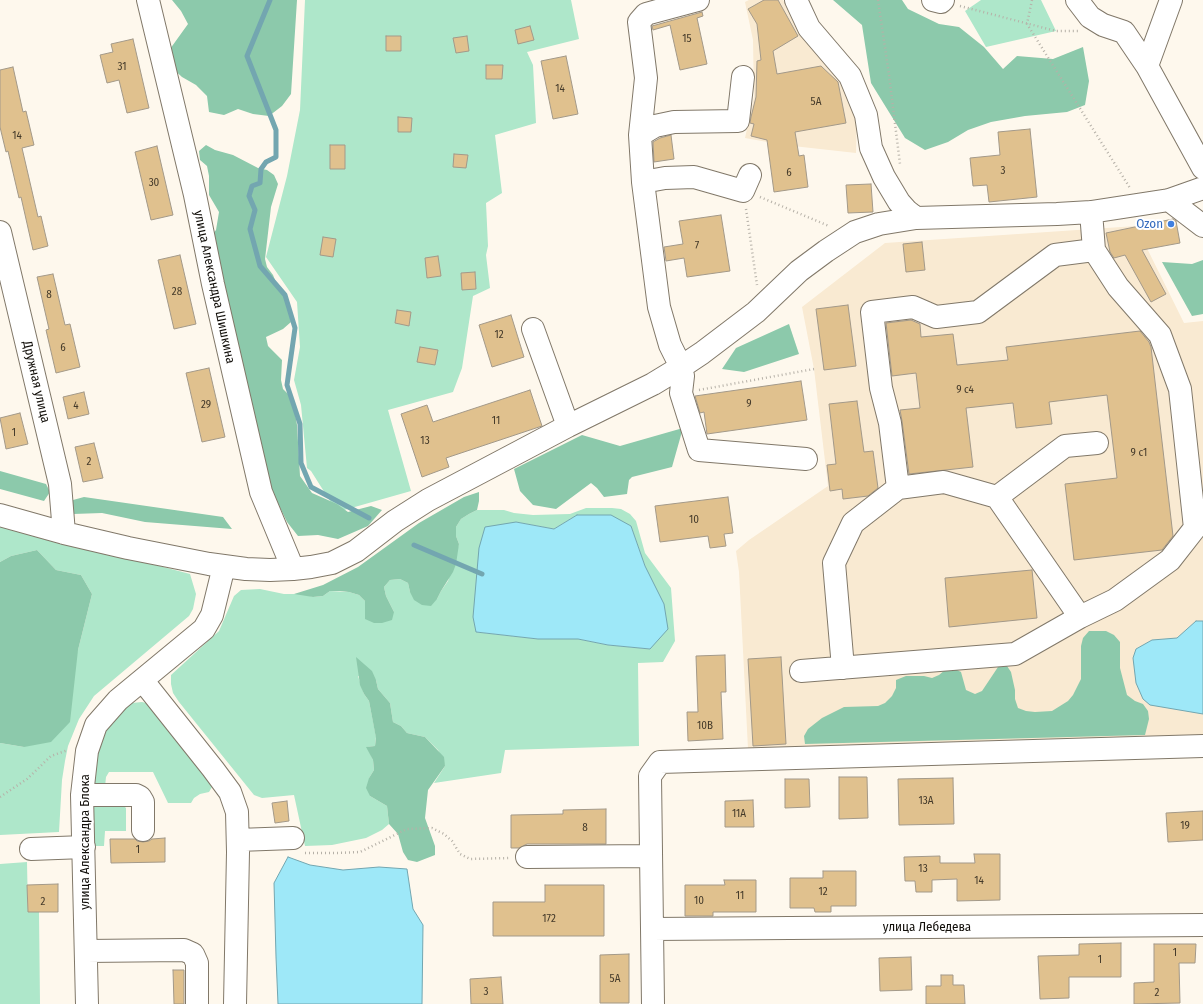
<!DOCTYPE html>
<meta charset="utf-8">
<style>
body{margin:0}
canvas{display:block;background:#fef8ed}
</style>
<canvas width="1203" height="1004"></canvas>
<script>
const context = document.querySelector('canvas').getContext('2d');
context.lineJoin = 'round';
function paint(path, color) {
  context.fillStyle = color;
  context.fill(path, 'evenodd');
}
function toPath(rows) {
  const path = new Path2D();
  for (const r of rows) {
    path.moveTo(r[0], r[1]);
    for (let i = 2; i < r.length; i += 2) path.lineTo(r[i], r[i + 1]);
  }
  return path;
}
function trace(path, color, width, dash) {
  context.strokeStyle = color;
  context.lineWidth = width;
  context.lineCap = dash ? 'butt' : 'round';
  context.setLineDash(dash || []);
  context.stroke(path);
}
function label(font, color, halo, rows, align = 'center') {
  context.font = font + ' "Fira Sans Condensed",sans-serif';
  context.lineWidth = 4;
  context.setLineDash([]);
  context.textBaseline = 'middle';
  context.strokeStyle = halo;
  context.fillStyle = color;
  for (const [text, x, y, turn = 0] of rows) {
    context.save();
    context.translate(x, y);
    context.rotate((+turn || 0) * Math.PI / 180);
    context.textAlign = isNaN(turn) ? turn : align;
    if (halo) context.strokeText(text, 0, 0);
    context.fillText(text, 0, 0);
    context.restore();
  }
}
paint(toPath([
 [749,0,783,0,807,39,842,79,857,116,856,153,784,145,745,138,754,97,753,40,745,2],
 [1136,226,1184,323,1203,321,1203,737,748,749,739,572,736,551,749,540,828,486,814,369,802,307,885,243]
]), '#f9ead2');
paint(toPath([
 [305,0,571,0,579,39,527,52,533,65,536,123,495,135,502,193,486,203,488,246,486,255,490,288,473,296,462,368,453,392,388,410,411,491,337,512,311,471,307,468,301,405,294,380,300,347,297,302,266,257,287,176,300,110],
 [981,0,1041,0,1056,31,986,47,965,11],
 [586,508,612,508,621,509,630,514,636,521,645,553,671,588,675,641,663,662,638,663,639,746,505,750,501,773,434,783,445,766,438,750,425,737,407,733,401,726,393,722,390,703,378,689,376,680,358,676,364,694,369,701,376,737,375,746,367,747,373,760,374,770,369,778,370,796,387,806,389,824,382,830,366,838,332,845,305,846,294,795,262,798,254,795,179,702,173,693,171,684,171,675,219,631,234,596,241,590,260,589,284,594,304,594,313,597,323,596,330,591,349,592,359,595,365,601,394,612,386,596,384,587,390,580,400,579,408,583,410,592,437,599,441,591,448,581,459,544,456,536,456,527,461,519,469,514,477,510,504,510,514,513,533,515,570,514],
 [577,515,631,526,645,566,650,649,608,645,578,639,538,639,476,632,516,522,554,529],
 [0,524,190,574,196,594,193,609,189,616,94,696,79,719,68,746,65,761,62,780,59,832,0,835,0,743,24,747,78,650,92,594,81,575,56,570,37,550,11,556,0,562],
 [142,702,150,704,211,783,212,787,209,792,200,794,194,798,191,803,168,803,153,772,109,772,106,777,105,787,100,787,95,783,92,778,98,748,109,725,123,709,132,703],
 [99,803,121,803,126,808,126,831,105,831,104,846,92,846,92,808],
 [27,862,28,912,39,912,40,1004,0,1004,0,864]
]), '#aee7ca');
paint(toPath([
 [172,0,297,0,291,94,282,106,269,116,253,114,238,109,224,115,209,112,207,96,196,85,182,77,170,66,170,49,188,24,181,11],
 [833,0,902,0,908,9,939,24,959,27,984,47,1003,69,1017,56,1053,59,1083,47,1089,81,1085,105,1067,112,1025,116,991,122,968,130,948,142,925,150,905,138,871,83,862,25],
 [206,145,215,150,233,155,258,168,267,170,274,175,278,184,271,207,265,259,267,267,273,275,277,285,287,301,291,322,283,329,266,337,268,346,282,360,281,380,283,389,291,397,294,407,297,425,300,476,312,493,337,504,348,512,371,506,382,510,368,526,338,539,318,535,298,536,287,522,272,491,235,337,235,328,232,319,224,302,210,237,216,230,219,212,209,195,209,176,207,166,200,160,199,151],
 [1203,260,1203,314,1192,316,1162,262,1192,264],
 [789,324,799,354,744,372,722,369,736,348],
 [683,428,672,467,632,477,629,480,627,494,604,497,597,488,591,483,556,509,533,505,520,491,514,469,582,435,620,446],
 [0,471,46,484,50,492,44,501,0,489],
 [479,492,479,501,477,510,469,514,461,519,456,527,456,536,459,544,456,564,453,572,441,591,437,599,431,606,422,605,414,600,410,592,408,583,400,579,390,580,384,587,386,596,394,612,392,620,382,623,374,623,365,619,365,601,359,595,349,592,340,591,330,591,323,596,313,597,294,594,323,585,358,567,419,523,464,497],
 [84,497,223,517,232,529,145,522,102,513,73,514,73,500],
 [37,550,56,570,81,575,92,594,78,650,70,722,51,742,24,747,0,743,0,562,11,556],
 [1089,631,1106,631,1114,635,1120,642,1120,668,1127,695,1135,701,1143,704,1148,711,1149,719,1145,735,805,744,804,736,808,729,822,718,844,707,878,706,885,703,892,696,896,688,896,680,906,676,924,676,932,678,939,675,945,670,953,668,961,672,966,690,975,694,982,691,998,667,1005,663,1011,672,1015,690,1015,699,1018,708,1026,711,1035,712,1052,711,1068,701,1073,695,1081,679,1081,646,1083,638],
 [356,657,372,671,376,680,378,689,390,703,393,722,401,726,407,733,425,737,444,757,445,766,428,790,425,818,435,846,435,855,417,862,408,860,403,852,398,834,389,824,387,806,370,796,366,788,369,778,374,770,373,760,366,747,375,746,376,738,369,701,364,694,360,685]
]), '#8cc9ab');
const water = toPath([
 [577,515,611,515,631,526,645,566,664,604,668,629,650,649,608,645,578,639,538,639,476,632,473,617,479,548,485,527,516,522,554,529,577,515],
 [1196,621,1203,621,1203,714,1150,705,1143,699,1136,683,1133,658,1136,649,1152,640,1177,638,1196,621],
 [288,857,310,865,343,870,379,867,407,869,413,909,423,925,422,1004,278,1004,276,957,274,883,288,857]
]);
paint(water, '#9ee8f8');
trace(water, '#73a6b0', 1);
trace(toPath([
 [270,0,247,56,276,130,276,157,266,162,261,169,260,183,252,186,249,196,255,210,250,229,260,266,285,295,295,328,287,385,300,424,301,463,311,487,369,518],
 [414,545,482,574]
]), '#73a6b0', 5);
const building = toPath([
 [764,0,778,0,798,36,773,51,777,74,821,66,838,82,846,123,795,132,799,156,804,155,808,187,774,192,767,140,751,136,754,124,750,123,751,117,756,97,757,61,761,60,757,24,748,9,764,0],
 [702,12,703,16,697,18,707,64,680,70,670,25,653,30,652,26,702,12],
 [530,26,534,40,518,44,515,30,530,26],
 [386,36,401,36,401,51,386,51,386,36],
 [467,36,469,51,456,53,453,38,467,36],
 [133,39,149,108,127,113,119,80,107,83,100,55,113,52,111,44,133,39],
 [566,56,578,114,553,119,541,61,566,56],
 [486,65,503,65,502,79,486,79,486,65],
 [13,67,23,112,26,111,34,145,22,148,38,217,41,216,48,246,33,250,21,197,19,198,8,151,6,152,0,127,0,70,13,67],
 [398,117,412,118,411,132,398,132,398,117],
 [1030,129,1037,197,989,202,987,185,973,186,970,158,1000,155,998,132,1030,129],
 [671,135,674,159,654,162,653,142,660,138,671,135],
 [330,145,345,145,345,169,330,169,330,145],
 [157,146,173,215,151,220,135,152,157,146],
 [454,154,468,155,466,168,453,167,454,154],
 [871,184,873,212,848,213,846,185,871,184],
 [721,215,730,271,687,277,684,258,666,261,664,247,683,244,679,221,721,215],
 [1173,219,1176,221,1180,243,1142,250,1166,294,1151,302,1125,255,1114,258,1110,252,1106,233,1173,219],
 [323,237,336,239,333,257,320,255,323,237],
 [922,242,925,270,906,272,903,244,922,242],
 [180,255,196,324,174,329,158,260,180,255],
 [438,256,441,276,427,278,425,258,438,256],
 [475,272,476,289,462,290,461,273,475,272],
 [53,274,65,325,70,324,80,367,56,373,46,330,49,329,37,277,53,274],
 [848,305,856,366,824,370,816,309,848,305],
 [397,310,411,312,409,326,395,323,397,310],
 [511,315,524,357,492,367,479,325,511,315],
 [911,320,920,324,921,337,953,334,957,365,1008,360,1006,347,1140,331,1149,342,1151,347,1173,536,1162,550,1074,560,1065,484,1117,478,1107,395,1049,402,1052,424,1016,428,1013,403,966,408,973,467,909,474,902,421,900,410,920,408,916,373,892,376,886,323,911,320],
 [420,347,438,350,435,365,417,362,420,347],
 [209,368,225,437,202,442,186,373,209,368],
 [801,381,807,420,707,434,704,412,700,413,695,396,801,381],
 [530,390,542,426,446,458,449,467,422,477,401,414,427,405,433,422,530,390],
 [84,392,89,414,68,419,63,397,84,392],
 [857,401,864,452,873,451,878,488,868,496,843,499,842,489,830,491,827,465,836,464,829,404,857,401],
 [20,413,28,444,6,449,0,418,20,413],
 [94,443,103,478,83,482,75,447,94,443],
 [728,497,733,533,724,534,726,546,710,548,708,536,660,542,655,506,728,497],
 [1032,570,1037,618,949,627,945,578,1032,570],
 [725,655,726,692,721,692,723,739,688,741,687,712,698,712,696,656,725,655],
 [781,657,786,744,753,746,748,659,781,657],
 [839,777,867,777,868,818,839,819,839,777],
 [953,778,954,824,899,825,898,779,953,778],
 [785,779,809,779,810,807,785,808,785,779],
 [753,800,754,827,725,827,725,801,753,800],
 [287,801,289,821,275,823,272,803,287,801],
 [606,809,606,844,527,844,519,848,511,848,511,815,563,814,563,810,606,809],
 [1203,811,1203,840,1168,842,1166,813,1203,811],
 [165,838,165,862,111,863,110,839,135,839,137,841,143,842,149,841,152,839,165,838],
 [974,854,1000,854,1000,900,957,901,957,879,932,880,932,892,916,892,915,881,905,881,904,857,940,856,940,863,975,863,974,854],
 [823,871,856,871,856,906,831,906,831,912,815,912,814,908,790,908,790,878,823,878,823,871],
 [724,880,756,880,756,912,713,912,713,916,685,916,685,885,725,885,724,880],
 [58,884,58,912,28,912,27,885,58,884],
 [545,885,604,885,604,936,493,936,493,902,545,902,545,885],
 [1121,943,1121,977,1069,977,1069,998,1040,999,1038,956,1079,955,1079,944,1121,943],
 [1154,944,1196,944,1195,963,1179,963,1180,1003,1134,1004,1134,983,1154,982,1154,944],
 [629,954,629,1003,600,1003,600,955,629,954],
 [911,957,912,990,880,991,879,958,911,957],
 [173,970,184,970,184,1004,174,1004,173,970],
 [941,975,953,975,953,985,964,985,965,1004,926,1004,926,986,941,986,941,975],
 [501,977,503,1004,471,1004,470,979,501,977]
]);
paint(building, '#e0c18e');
trace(building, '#a39989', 1);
const minor = toPath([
 [148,0,195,195,213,284,261,492,293,569],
 [698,0,646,14,639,22,646,78,640,135,643,182,659,307,670,345,681,367,683,376,681,393,699,450,806,459],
 [796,0,809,28,850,76,866,115,871,148,884,177,899,202,907,211,916,218],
 [933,0,941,2,943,0],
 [1077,0,1090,17,1103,25,1124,32,1147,66,1203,168],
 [1147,66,1171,0],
 [640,135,655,126,674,122,738,121,743,77],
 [643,182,665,178,694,177,743,191,750,175],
 [1169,200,1203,226],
 [0,232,60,484,64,533],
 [533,329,568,426],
 [997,497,1065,446,1097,443],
 [0,515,64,533,128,548,209,564,246,569,270,570,293,569,311,567,332,563,356,551,395,521,428,500,568,426,653,384,681,367,702,353,756,312,799,271,826,251,855,232,879,224,916,218,1057,214,1091,212,1169,200,1203,188],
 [1080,617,997,497,944,482,898,488,890,423,881,388,872,312,913,307,936,317,978,312,1055,255,1094,250],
 [843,668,834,563,853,523,898,488],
 [801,671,1015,654,1080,617,1115,600,1170,560,1195,528,1180,389,1160,335,1118,287,1094,250,1091,212],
 [143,681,213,769,230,792,237,812,238,852,235,1004],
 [82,795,136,795,140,797,143,802,143,830],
 [238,840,293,838],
 [31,849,84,847],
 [527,857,651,856],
 [652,929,1203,925],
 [86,951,184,950,193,954,197,963,197,1004],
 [87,1004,82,795,87,751,96,725,118,700,204,629,212,615,224,566],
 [653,1004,650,776,660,762,1203,746]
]);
trace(minor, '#817869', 24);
trace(toPath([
 [878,0,889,75,900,164],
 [1032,0,1027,24,1130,188],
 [960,6,1056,31,1078,31],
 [760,197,829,226],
 [746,209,757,285],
 [699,390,814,369],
 [0,797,27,779,51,756,68,750],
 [305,853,337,853,360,852,407,829,432,828,444,834,452,841,460,854,470,859,510,858]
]), '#b6b1a8', 2.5, [1, 3]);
trace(minor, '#fff', 22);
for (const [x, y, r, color] of [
 [1171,224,4,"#3f7fe0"]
]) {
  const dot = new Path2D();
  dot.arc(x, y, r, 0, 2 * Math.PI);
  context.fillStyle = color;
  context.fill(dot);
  trace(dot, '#fff', 1.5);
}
label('11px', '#443a2a', null, [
 ["15",687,39],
 ["31",122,67],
 ["14",560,89],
 ["5А",816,102],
 ["14",17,136],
 ["3",1003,171],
 ["6",789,173],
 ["30",154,183],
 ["7",697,246],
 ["28",177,292],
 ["8",49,295],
 ["12",499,335],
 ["6",63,348],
 ["9 c4",965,390],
 ["9",749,404],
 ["29",206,405],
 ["4",76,406],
 ["11",496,421],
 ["1",14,433],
 ["13",425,441],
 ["9 c1",1139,453],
 ["2",89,462],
 ["10",694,520],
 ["10В",705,726],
 ["13А",926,801],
 ["11А",739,814],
 ["19",1185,826],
 ["8",585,828],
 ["1",138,850],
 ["13",923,869],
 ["14",979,881],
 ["12",823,892],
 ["11",740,896],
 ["10",699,901],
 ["2",43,902],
 ["172",549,919],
 ["1",1175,953],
 ["1",1100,960],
 ["5А",615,979],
 ["3",486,992],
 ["2",1157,993]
]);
label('13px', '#366cbe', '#fff', [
 ["Ozon",1163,224]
], 'right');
label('13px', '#100d08', '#fff', [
 ["улица Александра Шишкина",214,287,78],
 ["Дружная улица",36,382,77],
 ["улица Александра Блока",85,842,-90],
 ["улица Лебедева",927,927]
]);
</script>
